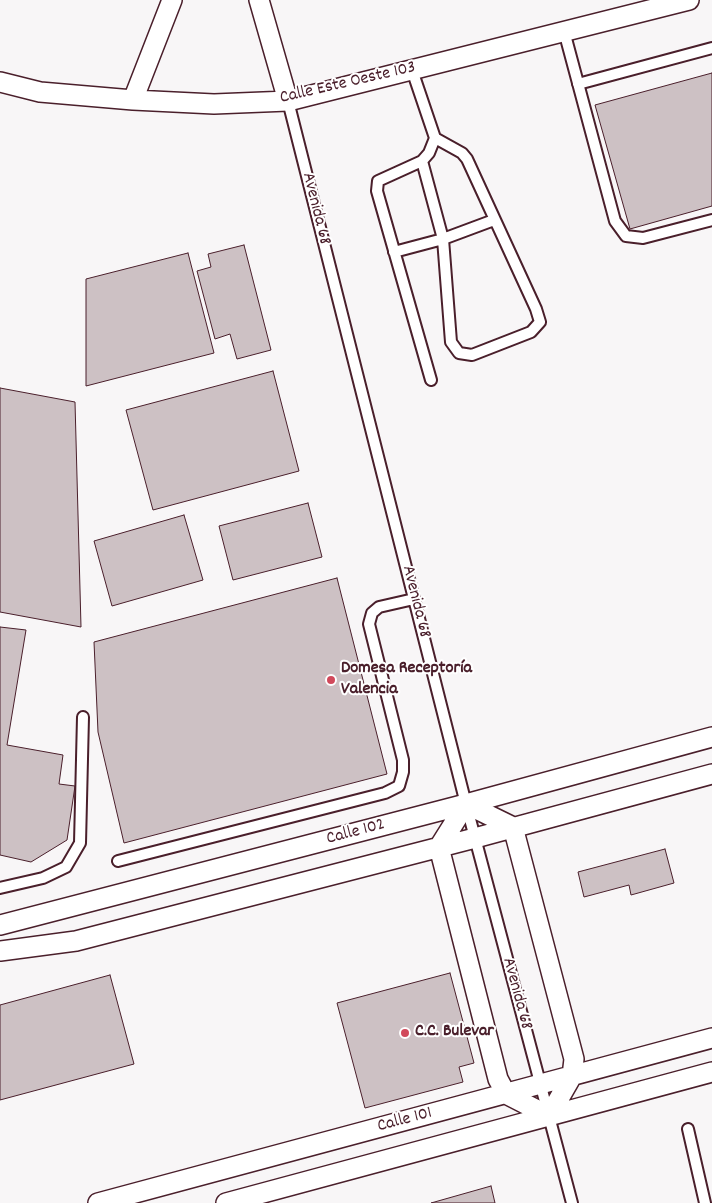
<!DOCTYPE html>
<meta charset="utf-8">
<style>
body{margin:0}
canvas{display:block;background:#f8f6f7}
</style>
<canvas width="712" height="1203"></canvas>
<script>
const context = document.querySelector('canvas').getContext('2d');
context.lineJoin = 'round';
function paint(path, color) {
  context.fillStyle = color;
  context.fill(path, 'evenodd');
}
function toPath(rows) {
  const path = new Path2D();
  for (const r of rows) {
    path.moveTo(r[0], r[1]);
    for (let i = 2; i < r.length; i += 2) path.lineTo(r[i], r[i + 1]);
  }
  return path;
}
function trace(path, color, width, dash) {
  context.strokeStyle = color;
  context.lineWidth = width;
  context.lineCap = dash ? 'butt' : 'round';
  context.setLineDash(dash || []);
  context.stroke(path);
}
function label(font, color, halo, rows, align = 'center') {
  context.font = font + ' Dekko,sans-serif';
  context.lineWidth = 4;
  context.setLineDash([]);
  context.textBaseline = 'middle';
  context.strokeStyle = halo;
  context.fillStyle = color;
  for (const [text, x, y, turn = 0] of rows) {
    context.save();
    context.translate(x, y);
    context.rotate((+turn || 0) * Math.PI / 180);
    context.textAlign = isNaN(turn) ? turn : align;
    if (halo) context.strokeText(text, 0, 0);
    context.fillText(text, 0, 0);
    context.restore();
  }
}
const building = toPath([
 [712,73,712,206,630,229,595,105,712,73],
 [244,245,271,350,237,359,230,334,215,339,197,271,211,267,208,254,244,245],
 [188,253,214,353,86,386,86,279,188,253],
 [273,371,299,471,153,510,126,410,273,371],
 [0,388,75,402,81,627,0,612,0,388],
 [308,503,322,557,233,580,219,526,308,503],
 [184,515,203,580,112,606,94,541,184,515],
 [337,578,387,774,124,843,98,732,94,642,337,578],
 [0,627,26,630,7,745,63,755,59,784,75,786,67,840,31,862,0,855,0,627],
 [665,849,674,883,631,895,629,885,584,897,578,872,665,849],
 [450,973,474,1063,459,1067,463,1082,365,1108,337,1003,450,973],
 [110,975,134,1064,0,1100,0,1005,110,975],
 [491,1186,495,1203,431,1203,491,1186]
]);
paint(building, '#cdc1c4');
trace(building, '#4a1f2b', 1);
const lane = toPath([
 [564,31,615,221,626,236,643,238,712,220],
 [412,70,435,138,462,153,467,159,536,309,540,322,531,332,472,355,459,353,451,342,443,239,422,161],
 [578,84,712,48],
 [288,101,466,804,572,1203],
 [394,252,443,239,494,220],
 [431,380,377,191,378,181,422,161,429,153,435,138],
 [118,861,385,793,399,786,403,772,403,760,369,624,372,613,379,607,414,599],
 [0,888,43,878,66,867,80,843,83,717],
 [688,1129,705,1203]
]);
const street = toPath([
 [259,0,288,101],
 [0,82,40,92,133,100,214,104,288,101,689,0],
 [133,100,172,0],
 [466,804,513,827,574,1059,572,1076,549,1116,506,1094,498,1079,439,847,466,804],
 [0,925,466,804,712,737],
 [0,951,76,941,475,838,712,774],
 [98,1203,712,1038],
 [226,1203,712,1072]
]);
trace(lane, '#4a1f2b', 14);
trace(street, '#4a1f2b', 22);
trace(lane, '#fff', 10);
trace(street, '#fff', 19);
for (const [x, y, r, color] of [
 [331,680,5,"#d1495b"],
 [405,1033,5,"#d1495b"]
]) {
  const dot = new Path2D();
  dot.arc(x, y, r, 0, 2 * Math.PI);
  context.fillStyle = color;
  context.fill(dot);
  trace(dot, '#fff', 2);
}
label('18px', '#4a1f2b', '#fff', [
 ["Calle Este Oeste 103",348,84,-13],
 ["Avenida 68",315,209,76],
 ["Avenida 68",415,602,76],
 ["Calle 102",356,833,-15],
 ["Avenida 68",516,994,75],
 ["Calle 101",405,1121,-15]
]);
label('bold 18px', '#4a1f2b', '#fff', [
 ["Domesa Receptoría",341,670],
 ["Valencia",341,691],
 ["C.C. Bulevar",415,1033]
], 'left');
</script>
